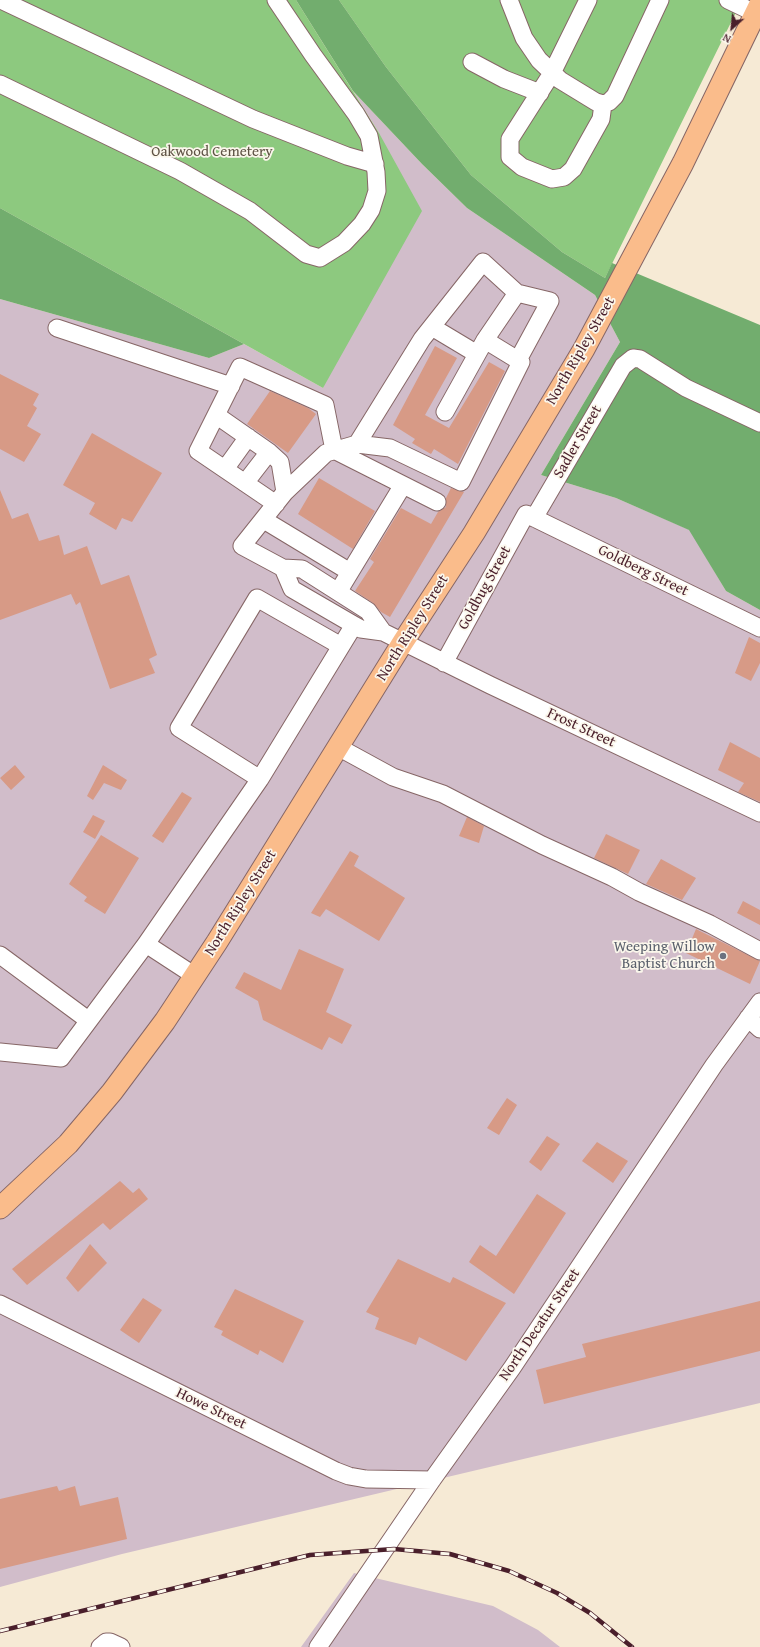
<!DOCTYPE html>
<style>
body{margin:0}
#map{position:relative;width:760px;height:1647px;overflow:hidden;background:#f6ead5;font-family:"Gentium Book Plus",serif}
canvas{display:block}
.north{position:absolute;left:712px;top:8px;width:40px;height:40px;-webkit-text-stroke:3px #fbf7ec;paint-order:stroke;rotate:207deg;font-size:11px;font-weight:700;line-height:16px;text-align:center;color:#4a1f2b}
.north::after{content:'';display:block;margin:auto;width:14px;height:18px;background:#4a1f2b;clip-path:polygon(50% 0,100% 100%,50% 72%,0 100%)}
</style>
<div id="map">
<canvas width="760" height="1647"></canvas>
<div class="north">N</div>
</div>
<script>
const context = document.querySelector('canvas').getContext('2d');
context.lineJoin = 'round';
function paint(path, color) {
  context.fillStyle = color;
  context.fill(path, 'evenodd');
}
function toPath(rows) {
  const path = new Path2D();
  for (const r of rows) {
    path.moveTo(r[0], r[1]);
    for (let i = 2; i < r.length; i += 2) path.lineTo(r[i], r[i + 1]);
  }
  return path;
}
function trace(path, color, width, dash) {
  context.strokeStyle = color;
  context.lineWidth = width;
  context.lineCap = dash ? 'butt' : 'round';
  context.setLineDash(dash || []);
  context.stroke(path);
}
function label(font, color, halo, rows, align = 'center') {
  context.font = font + ' "Gentium Book Plus",serif';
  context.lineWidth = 3.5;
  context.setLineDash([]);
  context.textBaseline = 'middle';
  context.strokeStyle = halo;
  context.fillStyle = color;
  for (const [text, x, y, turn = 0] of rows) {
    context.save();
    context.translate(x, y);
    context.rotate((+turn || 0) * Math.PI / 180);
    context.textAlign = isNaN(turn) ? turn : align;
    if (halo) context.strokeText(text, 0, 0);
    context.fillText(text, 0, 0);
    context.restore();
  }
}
paint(toPath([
 [353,91,422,164,467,208,595,295,620,342,541,475,616,498,690,530,726,591,760,610,760,1403,122,1554,0,1587,0,299,209,358,244,344,323,388,379,133],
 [354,1573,493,1606,538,1630,560,1647,301,1647]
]), '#d1bdca');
paint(toPath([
 [0,0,296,0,379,133,422,211,323,388,0,208],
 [339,0,742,0,605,278,562,252,471,175,386,67]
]), '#8dc97f');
paint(toPath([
 [296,0,339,0,386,67,471,175,562,252,605,278,612,263,760,325,760,610,726,591,689,530,616,498,541,475,620,342,595,295,467,208,422,164,353,91],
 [0,208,244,344,209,358,0,299]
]), '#72ad6e');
paint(toPath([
 [435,346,457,358,425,415,449,428,489,362,505,371,458,464,434,449,431,454,412,443,415,439,393,425],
 [0,374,39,394,33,405,37,408,27,426,41,434,24,462,0,449],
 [270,391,308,408,316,414,288,453,247,424],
 [92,433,162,473,132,522,122,518,116,530,89,514,95,503,63,485],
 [319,478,375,511,353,549,298,514],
 [451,488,464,492,390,617,381,612,373,603,355,591,374,562,370,559,401,508,431,524,438,512,446,507,446,498],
 [0,490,12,519,28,513,39,541,59,535,64,555,87,546,101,585,129,575,157,655,149,659,155,673,110,689,80,602,76,605,71,594,0,620],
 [749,637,760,643,760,663,751,681,735,673],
 [730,742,760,758,760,802,738,792,744,783,718,770],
 [15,765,25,777,11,790,0,778],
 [103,765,127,780,121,790,104,783,93,800,87,796],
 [182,792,192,798,163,843,152,836],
 [93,815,105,821,95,839,83,832],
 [467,817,484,826,479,843,459,836],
 [606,834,640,850,628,874,594,858],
 [101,835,139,858,105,914,84,901,87,897,69,884],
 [350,851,359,856,354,866,405,898,379,941,326,909,320,917,311,913],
 [661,859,696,878,682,900,646,884],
 [743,901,760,910,760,925,737,913],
 [696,929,760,961,750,984,686,953],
 [299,949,344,969,326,1012,352,1025,342,1044,329,1037,322,1050,263,1020,258,1001,235,988,244,972,281,990],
 [507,1098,517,1105,499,1135,487,1128],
 [547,1136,560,1144,541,1171,529,1162],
 [597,1142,628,1161,613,1183,582,1161],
 [120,1181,133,1193,139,1188,148,1199,110,1230,103,1223,27,1285,12,1269],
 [537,1194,566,1213,514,1294,469,1262,480,1245,496,1256],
 [90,1244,107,1263,78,1292,66,1278],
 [398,1259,450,1283,453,1277,506,1303,466,1361,419,1337,416,1345,375,1329,379,1318,366,1312],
 [235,1289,304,1321,283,1363,260,1350,258,1355,221,1335,223,1331,214,1327],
 [143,1298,162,1310,139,1343,120,1330],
 [760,1301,760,1351,544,1404,536,1370,586,1357,582,1344],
 [57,1486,59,1491,75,1486,80,1506,118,1497,127,1539,0,1569,0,1499]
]), '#d79a86');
const minor = toPath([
 [1,0,253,119,347,156,375,164],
 [509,0,524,38,539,60,560,80,596,102,603,104,609,102,615,96,660,0],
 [588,0,552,73,510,139,510,157,522,167,552,179,564,177,573,169,601,119,603,104],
 [728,0,755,13],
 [472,62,504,79,540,93],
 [0,84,180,171,250,211,306,254,320,258,344,243,362,224,371,210,377,191,376,172,369,136,356,114,313,55,276,0],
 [432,327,477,354],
 [57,328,231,386],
 [485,340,517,293,550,301,518,360],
 [216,415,269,452,280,462,285,492],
 [357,444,422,339,483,262,517,293],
 [225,469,248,437],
 [245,483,269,452],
 [276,504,198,451,240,367,325,405,334,450,437,502],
 [534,518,623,366,633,358,640,359,686,388,760,423],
 [264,520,350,572],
 [283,568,242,546,285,492,326,453,357,444,390,448,461,482,521,362,485,340,445,412],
 [338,592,403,485],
 [383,632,368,611,302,569,283,568,292,589,354,625,361,629,383,632,490,685,760,813],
 [444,663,526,514,760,628],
 [338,747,393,777,443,794,542,845,612,877,639,892,710,924,760,951],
 [260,779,179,728,257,598,341,646],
 [0,955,88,1020],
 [195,976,146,944,260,779,354,625],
 [748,1018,760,1029],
 [0,1052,61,1058,146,944],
 [0,1304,336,1471,349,1476,366,1479,432,1480],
 [100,1647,106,1642,110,1642,121,1647],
 [318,1647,432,1480,512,1368,714,1065,760,1002]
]);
const major = toPath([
 [0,1208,68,1144,112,1092,165,1021,217,942,403,642,474,533,584,349,683,163,760,4]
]);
trace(minor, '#866666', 19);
trace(major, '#866666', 23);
trace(minor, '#fff', 17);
trace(major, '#fabc8b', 21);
const rail = toPath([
 [0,1631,310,1555,394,1549,450,1554,509,1571,557,1593,590,1613,632,1647]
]);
trace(rail, '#4a1f2b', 4.5);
trace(rail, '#fbf7ec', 3, [9]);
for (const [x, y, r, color] of [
 [723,956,4,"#6b7280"]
]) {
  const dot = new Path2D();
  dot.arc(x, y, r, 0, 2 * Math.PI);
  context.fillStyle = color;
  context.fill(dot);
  trace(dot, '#fbf7ec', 1.5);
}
label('15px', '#5e5244', '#fbf7ec', [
 ["Oakwood Cemetery",212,152]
]);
label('15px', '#4a1f2b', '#fbf7ec', [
 ["North Ripley Street",581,351,-60],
 ["Sadler Street",578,442,-60],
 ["Goldberg Street",643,571,26],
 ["Goldbug Street",485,588,-61],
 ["North Ripley Street",413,628,-58],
 ["Frost Street",581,728,25],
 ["North Ripley Street",241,903,-58],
 ["North Decatur Street",540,1325,-56],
 ["Howe Street",211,1409,26]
]);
label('15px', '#5b616d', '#fbf7ec', [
 ["Weeping Willow",715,947],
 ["Baptist Church",715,964]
], 'right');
</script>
